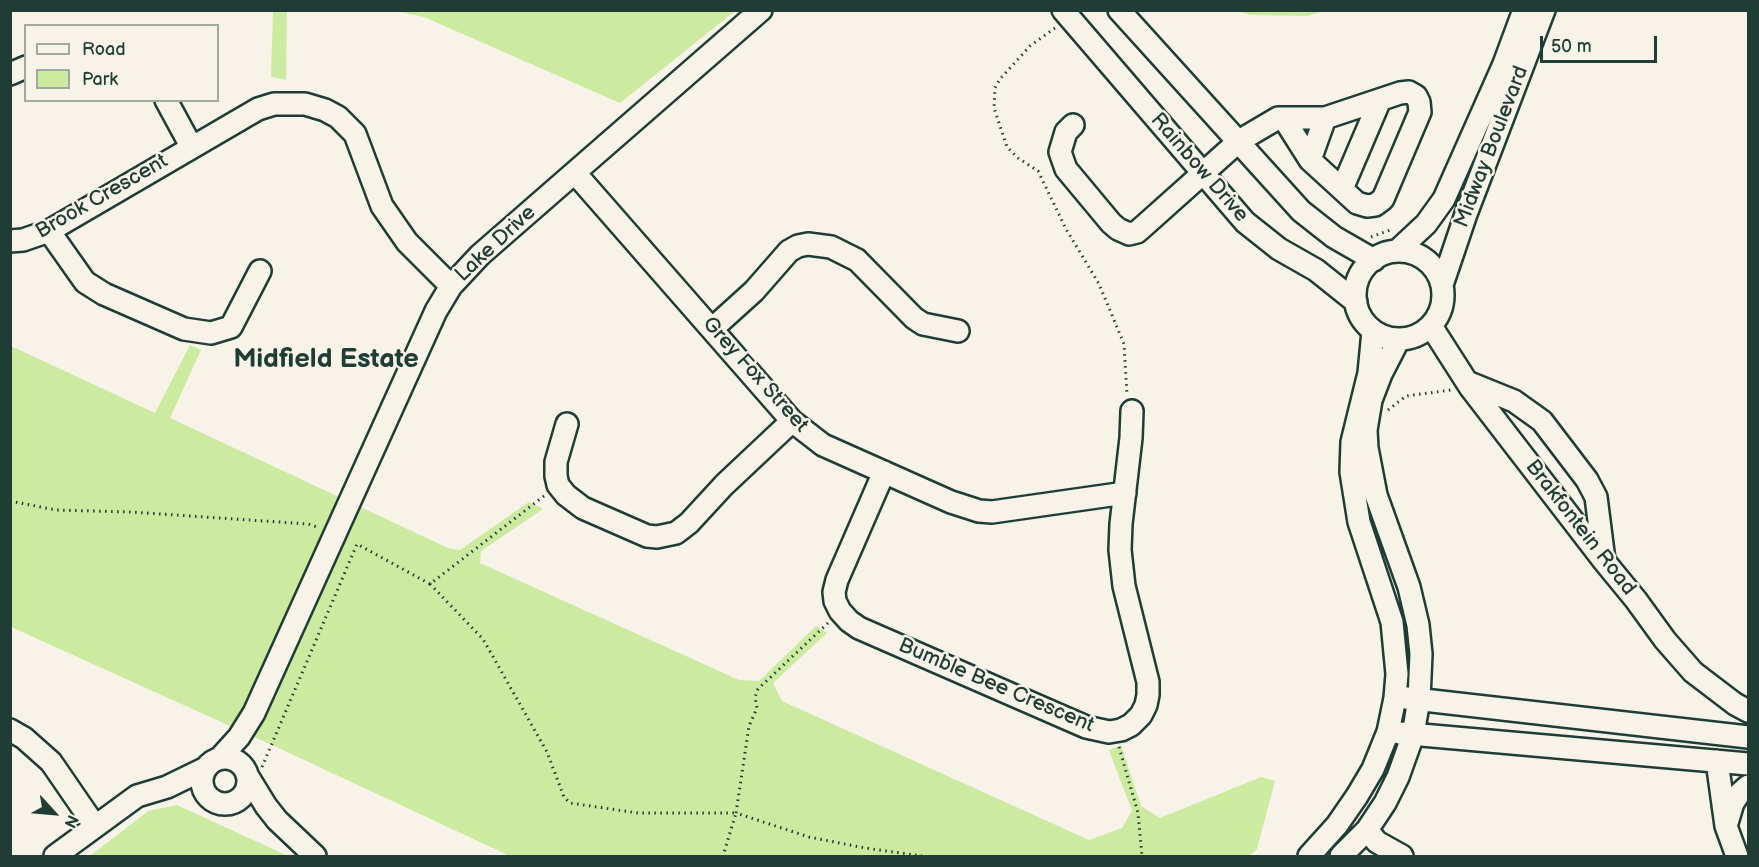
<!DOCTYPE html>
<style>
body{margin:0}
#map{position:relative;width:1759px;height:867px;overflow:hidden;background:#f7f3e8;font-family:"Balsamiq Sans",sans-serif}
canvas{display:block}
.frame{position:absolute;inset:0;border:12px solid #1f3d34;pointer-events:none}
.legend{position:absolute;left:24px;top:24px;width:195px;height:78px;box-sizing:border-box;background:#f7f3e8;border:2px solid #a1aaa0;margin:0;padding:8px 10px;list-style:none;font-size:18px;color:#1f3d34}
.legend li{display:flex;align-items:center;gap:12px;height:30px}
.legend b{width:30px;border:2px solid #a1aaa0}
.north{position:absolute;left:24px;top:783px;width:60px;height:60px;-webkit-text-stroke:4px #f7f3e8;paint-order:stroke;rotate:116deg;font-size:16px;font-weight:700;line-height:24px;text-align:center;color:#1f3d34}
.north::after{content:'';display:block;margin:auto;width:21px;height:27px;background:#1f3d34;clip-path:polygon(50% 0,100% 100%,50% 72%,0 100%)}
.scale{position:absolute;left:1540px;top:36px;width:117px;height:27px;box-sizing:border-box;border:3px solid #1f3d34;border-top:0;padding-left:8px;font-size:18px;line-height:21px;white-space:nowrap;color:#1f3d34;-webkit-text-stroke:4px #f7f3e8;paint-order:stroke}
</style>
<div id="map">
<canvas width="1759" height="867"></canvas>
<div class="frame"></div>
<ul class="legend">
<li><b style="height:8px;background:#f7f3e8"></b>Road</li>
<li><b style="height:16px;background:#cdeaa1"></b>Park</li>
</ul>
<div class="north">N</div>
<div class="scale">50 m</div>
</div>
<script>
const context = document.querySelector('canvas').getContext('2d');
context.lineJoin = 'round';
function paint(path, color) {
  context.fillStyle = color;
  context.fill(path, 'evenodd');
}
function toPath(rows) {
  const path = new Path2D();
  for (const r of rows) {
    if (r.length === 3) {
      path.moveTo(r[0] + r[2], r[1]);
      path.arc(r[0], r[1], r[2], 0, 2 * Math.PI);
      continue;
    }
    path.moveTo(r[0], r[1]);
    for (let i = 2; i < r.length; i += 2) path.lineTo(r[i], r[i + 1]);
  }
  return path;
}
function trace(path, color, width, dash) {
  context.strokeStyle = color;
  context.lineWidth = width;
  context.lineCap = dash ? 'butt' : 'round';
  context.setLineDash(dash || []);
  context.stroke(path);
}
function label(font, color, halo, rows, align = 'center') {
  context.font = font + ' "Balsamiq Sans",sans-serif';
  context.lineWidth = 5;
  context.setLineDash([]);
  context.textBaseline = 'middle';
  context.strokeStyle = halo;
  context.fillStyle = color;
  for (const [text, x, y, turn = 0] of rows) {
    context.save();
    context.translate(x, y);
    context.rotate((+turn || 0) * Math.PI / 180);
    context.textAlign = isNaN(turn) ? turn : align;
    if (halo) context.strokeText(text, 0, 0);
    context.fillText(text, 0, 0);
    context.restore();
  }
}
paint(toPath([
 [273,11,287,11,286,80,271,77],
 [396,11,735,11,620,103,424,17],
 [1238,11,1323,11,1308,16,1250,15],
 [190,345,201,350,170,418,448,548,460,550,529,502,543,509,481,551,480,563,739,680,759,681,816,626,827,633,773,683,782,701,1089,840,1122,828,1132,811,1109,750,1121,745,1141,806,1160,818,1261,777,1275,781,1257,849,1249,856,510,856,270,744,11,627,11,346,155,413],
 [177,805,288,856,90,856,148,811]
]), '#cdeaa1');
const minor = toPath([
 [1063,10,1245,222,1279,249,1316,270,1356,302],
 [1119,10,1301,211,1334,237,1374,260],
 [10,74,26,67],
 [166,100,191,146],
 [1073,125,1066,132,1060,152,1066,169,1111,223,1118,229,1129,234,1137,232,1145,225,1239,141,1278,118,1325,118,1400,93,1409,92,1416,96,1419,102,1420,112,1383,199,1375,205,1367,206,1357,203,1310,160,1284,119],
 [1310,160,1325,118],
 [575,173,792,421,823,445,951,502,979,511,992,512,1125,493],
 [1342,189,1380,100],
 [49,231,85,282,104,294,184,329,211,333,231,327,260,271],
 [10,241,23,240,49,231,258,109,274,104,305,104,325,110,338,117,355,134,382,206,407,242,451,286],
 [1397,251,1426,224,1444,199,1504,64,1524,10],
 [1399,295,44],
 [1442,285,1466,214,1544,10],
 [1431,326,1470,387,1604,561,1636,600,1665,640,1693,672,1735,704,1748,711],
 [712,329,754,291,789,251,798,246,808,244,831,247,857,260,914,318,923,324,958,331],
 [1467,382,1514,401,1542,421,1587,480,1596,497,1604,560],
 [567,424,556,462,556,476,558,485,566,495,583,508,647,536,657,537,676,533,689,523,724,485,792,421],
 [884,472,837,580,834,592,835,601,840,611,849,621,859,628,1086,727,1109,732,1121,730,1131,725,1141,715,1146,705,1148,695,1148,682,1124,586,1120,550,1121,524,1131,438,1132,411],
 [1406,698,1748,737],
 [10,730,24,738,51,762,95,826],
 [1399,733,1748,764],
 [225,781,23],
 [219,759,239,737,254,713,436,311,451,286,480,255,761,10],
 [1717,761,1726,826,1737,856],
 [247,775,266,806,277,820,315,856],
 [1727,823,1733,803,1739,794,1748,786],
 [1367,830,1377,842,1402,856],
 [55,856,137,796,167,787,206,768],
 [1309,856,1337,825,1357,796,1373,769,1388,732,1395,698,1397,674,1392,622,1359,522,1351,472,1352,442,1369,373,1373,331],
 [1341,856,1367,830,1385,803,1398,777,1413,735,1419,699,1421,654,1418,625,1409,587,1376,495,1367,448,1366,430,1371,400,1381,374,1399,339]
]);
trace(minor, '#1f3d34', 26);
trace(toPath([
 [1055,28,1030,46,1000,79,995,88,994,108,1007,147,1018,158,1038,171,1066,229,1099,284,1124,344,1127,395],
 [1371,237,1393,229],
 [1388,410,1406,396,1451,390],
 [544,496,430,584,483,639,547,752,564,797,570,803,638,813,736,813,723,856],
 [10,501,56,510,131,512,308,524,320,528],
 [828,623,758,689,755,697,757,708,749,726,736,813,809,837,865,848,922,856],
 [1119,747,1138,813,1142,856],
 [262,767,357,544,430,584]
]), '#1f3d34', 3, [1.5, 4.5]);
trace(minor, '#f7f3e8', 21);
label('21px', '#1f3d34', '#f7f3e8', [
 ["Midway Boulevard",1492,147,-69],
 ["Rainbow Drive",1199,168,49],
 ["Brook Crescent",102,197,-30],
 ["Lake Drive",496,244,-43],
 ["Grey Fox Street",755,375,48],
 ["Brakfontein Road",1580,528,52],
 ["Bumble Bee Crescent",996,686,23]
]);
label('bold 27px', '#1f3d34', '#f7f3e8', [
 ["Midfield Estate",326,360]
]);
</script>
